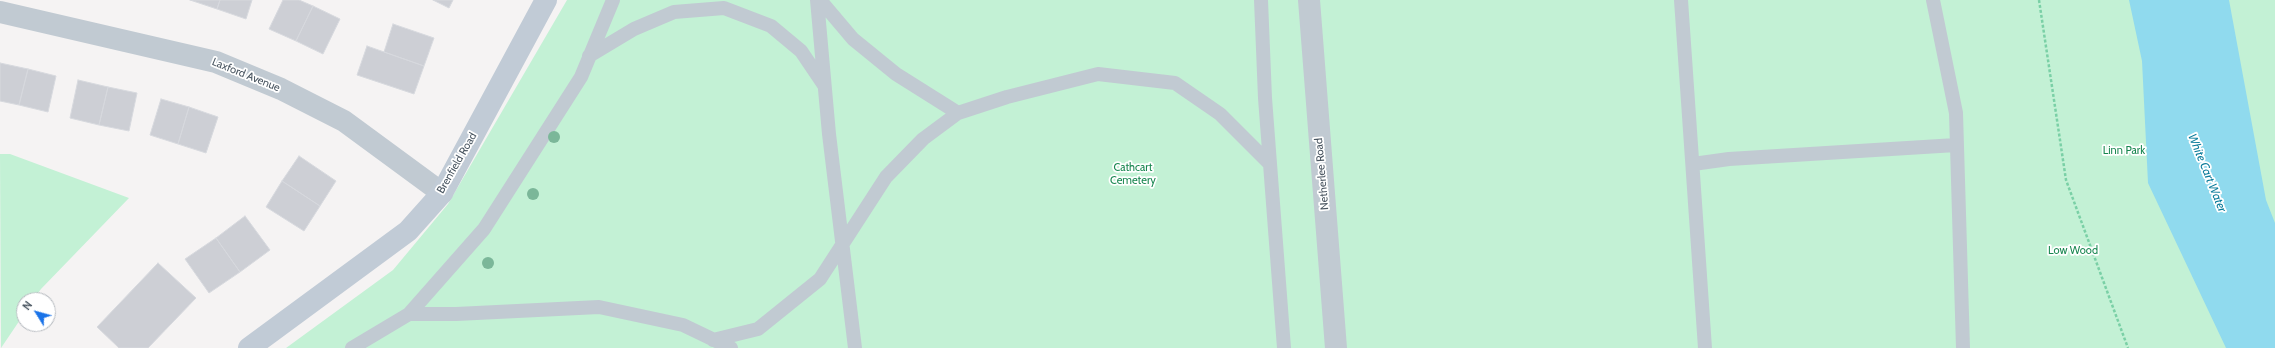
<!DOCTYPE html>
<style>
body{margin:0}
#map{position:relative;width:2275px;height:348px;overflow:hidden;background:#f5f3f3;font-family:Cabin,sans-serif}
canvas{display:block}
.north{position:absolute;left:16px;top:292px;width:40px;height:40px;box-sizing:border-box;background:#fff;border:1px solid #b7bbc0;border-radius:50%;rotate:307deg;font-size:11px;font-weight:700;line-height:16px;text-align:center;color:#4a5661}
.north::after{content:'';display:block;margin:auto;width:14px;height:18px;background:#1a73e8;clip-path:polygon(50% 0,100% 100%,50% 72%,0 100%)}
</style>
<div id="map">
<canvas width="2275" height="348"></canvas>
<div class="north">N</div>
</div>
<script>
const context = document.querySelector('canvas').getContext('2d');
context.lineJoin = 'round';
function paint(path, color) {
  context.fillStyle = color;
  context.fill(path, 'evenodd');
}
function toPath(rows) {
  const path = new Path2D();
  for (const r of rows) {
    path.moveTo(r[0], r[1]);
    for (let i = 2; i < r.length; i += 2) path.lineTo(r[i], r[i + 1]);
  }
  return path;
}
function trace(path, color, width, dash) {
  context.strokeStyle = color;
  context.lineWidth = width;
  context.lineCap = dash ? 'butt' : 'round';
  context.setLineDash(dash || []);
  context.stroke(path);
}
function label(font, color, halo, rows, align = 'center') {
  context.font = font + ' Cabin,sans-serif';
  context.lineWidth = 3.5;
  context.setLineDash([]);
  context.textBaseline = 'middle';
  context.strokeStyle = halo;
  context.fillStyle = color;
  for (const [text, x, y, turn = 0] of rows) {
    context.save();
    context.translate(x, y);
    context.rotate((+turn || 0) * Math.PI / 180);
    context.textAlign = isNaN(turn) ? turn : align;
    if (halo) context.strokeText(text, 0, 0);
    context.fillText(text, 0, 0);
    context.restore();
  }
}
paint(toPath([
 [567,0,2275,0,2275,348,286,348,393,270,448,204],
 [0,154,10,154,129,198,41,289,33,300,24,300,24,314,1,348]
]), '#c3f1d5');
paint(toPath([
 [2129,0,2229,0,2266,200,2275,223,2275,348,2226,348,2148,183,2142,61]
]), '#90daee');
const building = toPath([
 [190,0,220,0,217,9,190,0],
 [220,0,252,0,246,19,217,9,220,0],
 [283,0,299,0,313,6,296,41,269,29,283,0],
 [433,0,453,0,449,8,433,0],
 [313,6,340,19,323,54,296,41,313,6],
 [393,24,434,38,424,66,384,52,393,24],
 [367,46,424,66,414,94,357,75,367,46],
 [0,63,28,69,19,105,0,101,0,63],
 [28,69,56,76,48,112,19,105,28,69],
 [78,80,108,87,99,125,70,118,78,80],
 [108,87,137,93,129,131,99,125,108,87],
 [161,99,189,107,178,144,150,135,161,99],
 [189,107,218,117,206,153,178,144,189,107],
 [299,156,336,181,320,206,282,181,299,156],
 [282,181,320,206,304,231,266,207,282,181],
 [245,216,270,250,240,272,216,238,245,216],
 [216,238,240,272,209,293,185,259,216,238],
 [158,263,196,298,148,348,119,348,97,327,158,263]
]);
paint(building, '#cdcfd5');
trace(building, '#d7d9de', 1);
trace(toPath([
 [2039,0,2066,180,2128,348]
]), '#7ad0a6', 2.5, [3, 2]);
trace(toPath([
 [817,0,829,134,855,348],
 [820,0,853,39,896,74,958,113],
 [1261,0,1265,98,1284,348],
 [1681,0,1705,348],
 [1933,0,1956,113,1963,348],
 [589,56,634,29,674,12,724,8,771,26,801,51,824,85],
 [1693,164,1729,159,1956,145],
 [409,314,456,314,599,307,683,325,731,348],
 [713,340,758,329,820,279,886,177,923,139,958,113,1007,97,1098,74,1175,83,1220,114,1269,163],
 [352,348,409,314,484,229,581,77,613,0]
]), '#c1cad2', 14);
trace(toPath([
 [1309,0,1336,348],
 [0,12,216,62,281,89,344,121,442,193]
]), '#c1cad2', 22);
trace(toPath([
 [249,348,408,231,442,193,546,0]
]), '#c1cbd6', 22);
context.fillStyle = '#7bb799';
for (const [x, y] of [
 [554,137],
 [533,194],
 [488,263]
]) {
  context.beginPath();
  context.arc(x, y, 6, 0, 2 * Math.PI);
  context.fill();
}
label('11px', '#4a5661', '#fff', [
 ["Laxford Avenue",246,75,22],
 ["Brenfield Road",457,163,-60],
 ["Netherlee Road",1322,174,-95]
]);
label('11px', '#17864f', '#fff', [
 ["Linn Park",2124,151],
 ["Cathcart",1133,168],
 ["Cemetery",1133,181],
 ["Low Wood",2073,251]
]);
label('italic 12px', '#0c7c9b', '#fff', [
 ["White Cart Water",2207,173,68]
]);
</script>
